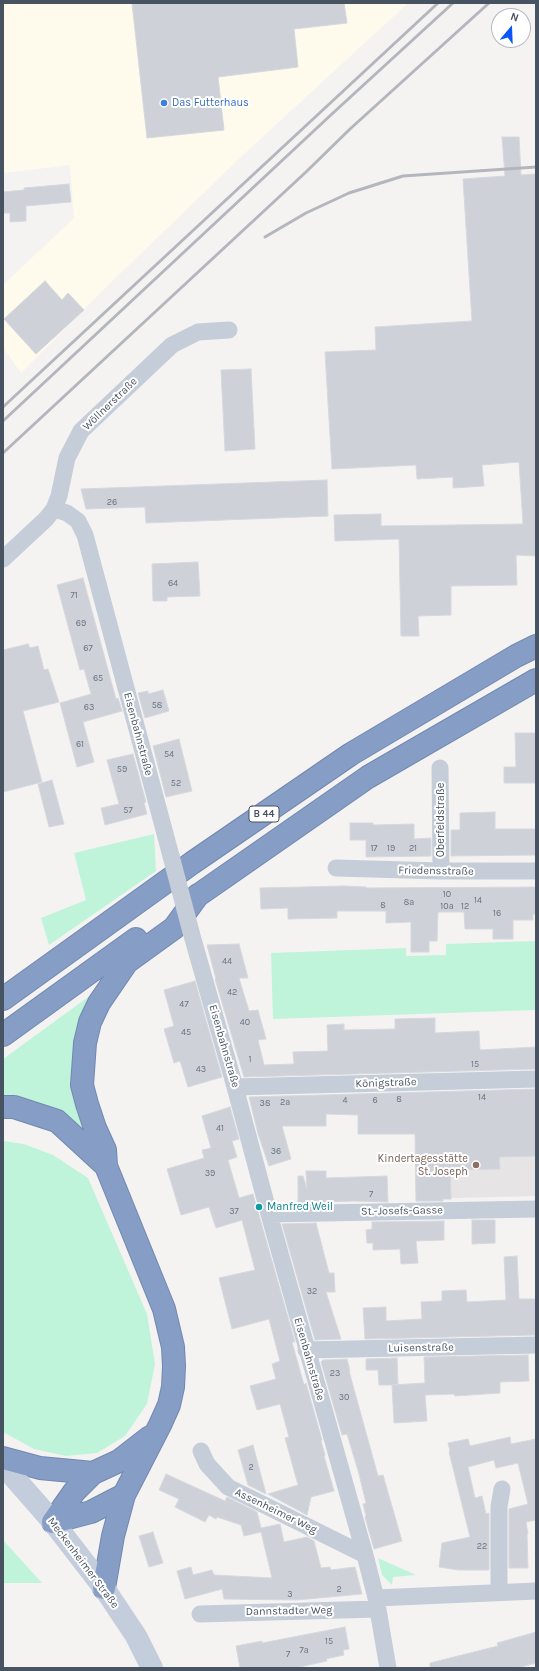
<!DOCTYPE html>
<meta charset="utf-8">
<style>
body{margin:0}
#map{position:relative;width:539px;height:1671px;overflow:hidden;background:#f5f3f2;font-family:Karla,sans-serif}
canvas{display:block}
.frame{position:absolute;inset:0;border:4px solid #485362;pointer-events:none}
.north{position:absolute;left:491px;top:8px;width:40px;height:40px;box-sizing:border-box;background:#fff;border:1px solid #b6bac0;border-radius:50%;rotate:19deg;font-size:11px;font-weight:700;line-height:16px;text-align:center;color:#485362}
.north::after{content:'';display:block;margin:auto;width:14px;height:18px;background:#0956f8;clip-path:polygon(50% 0,100% 100%,50% 72%,0 100%)}
</style>
<div id="map">
<canvas width="539" height="1671"></canvas>
<div class="frame"></div>
<div class="north">N</div>
</div>
<script>
const context = document.querySelector('canvas').getContext('2d');
context.lineJoin = 'round';
function paint(path, color) {
  context.fillStyle = color;
  context.fill(path, 'evenodd');
}
function toPath(rows) {
  const path = new Path2D();
  for (const r of rows) {
    path.moveTo(r[0], r[1]);
    for (let i = 2; i < r.length; i += 2) path.lineTo(r[i], r[i + 1]);
  }
  return path;
}
function trace(path, color, width, dash) {
  context.strokeStyle = color;
  context.lineWidth = width;
  context.lineCap = dash ? 'butt' : 'round';
  context.setLineDash(dash || []);
  context.stroke(path);
}
function label(font, color, halo, rows, align = 'center') {
  context.font = font + ' Karla,sans-serif';
  context.lineWidth = 4;
  context.setLineDash([]);
  context.textBaseline = 'middle';
  context.strokeStyle = halo;
  context.fillStyle = color;
  for (const [text, x, y, turn = 0] of rows) {
    context.save();
    context.translate(x, y);
    context.rotate((+turn || 0) * Math.PI / 180);
    context.textAlign = isNaN(turn) ? turn : align;
    if (halo) context.strokeText(text, 0, 0);
    context.fillText(text, 0, 0);
    context.restore();
  }
}
paint(toPath([
 [3,3,408,3,244,154,103,290,21,373,3,347,3,285,74,218,70,165,3,173]
]), '#fefbed');
paint(toPath([
 [536,1131,536,1196,416,1199,415,1134]
]), '#e6e4e4');
paint(toPath([
 [154,834,156,871,49,945,41,918,86,900,74,853],
 [536,941,536,1010,273,1019,271,953,406,948,406,956,446,955,446,944],
 [91,995,90,1136,3,1099,3,1059],
 [3,1141,24,1144,53,1155,88,1178,147,1314,155,1364,147,1404,125,1436,97,1453,66,1456,34,1449,3,1432],
 [3,1540,42,1583,3,1583],
 [378,1558,416,1575,393,1577,392,1585,382,1575]
]), '#bff4da');
const building = toPath([
 [132,3,344,3,347,23,294,29,298,67,218,77,224,130,147,138,132,3],
 [502,137,519,137,521,175,536,174,536,556,516,555,517,585,451,586,451,615,418,616,419,636,401,636,399,539,335,541,334,515,381,514,381,526,523,524,519,462,482,465,484,486,453,488,453,477,417,479,416,465,332,469,325,352,376,350,375,327,472,321,463,179,505,176,502,137],
 [69,184,71,202,26,206,26,221,10,222,10,213,3,213,3,192,24,190,24,188,69,184],
 [45,281,62,300,68,293,84,310,36,354,4,319,45,281],
 [251,369,255,449,225,451,221,370,251,369],
 [327,480,328,516,146,523,145,507,86,509,81,489,327,480],
 [198,562,200,596,167,597,167,601,153,601,152,564,198,562],
 [83,578,116,699,118,698,122,711,83,722,94,762,77,767,60,703,91,694,84,669,80,670,57,585,83,578],
 [28,644,30,648,38,646,44,670,48,669,59,702,23,711,42,782,3,792,3,650,28,644],
 [163,690,169,711,145,718,138,693,148,691,148,694,163,690],
 [515,733,536,733,536,783,504,783,504,767,516,767,515,733],
 [179,739,192,791,166,797,153,746,179,739],
 [133,754,146,802,144,803,147,814,105,825,101,808,119,804,107,760,133,754],
 [52,780,64,824,49,827,38,784,52,780],
 [495,812,495,829,536,829,536,855,451,856,451,830,460,830,460,813,495,812],
 [350,823,373,823,373,825,414,824,414,839,431,838,431,856,366,857,366,840,350,840,350,823],
 [344,886,366,887,366,888,536,887,536,914,533,914,533,920,513,920,513,939,493,939,493,929,465,929,464,912,438,912,437,941,429,941,429,952,411,952,411,922,386,923,386,911,337,911,337,918,288,919,288,908,261,909,260,888,344,886],
 [239,944,248,978,239,978,249,1011,258,1010,266,1039,258,1040,264,1065,294,1064,293,1052,328,1051,327,1025,344,1024,344,1030,395,1029,395,1019,435,1018,435,1033,479,1031,480,1050,536,1047,536,1069,244,1077,215,979,216,979,207,945,239,944],
 [195,981,222,1077,188,1087,180,1061,174,1063,164,1029,174,1026,164,990,195,981],
 [536,1089,536,1156,499,1157,500,1169,450,1170,451,1199,443,1199,443,1201,416,1201,415,1134,358,1134,358,1115,326,1114,326,1126,282,1126,291,1159,269,1166,258,1134,249,1097,536,1089],
 [230,1107,239,1139,232,1141,237,1157,228,1160,239,1198,253,1194,295,1342,292,1342,304,1385,306,1383,322,1440,321,1441,325,1455,324,1456,334,1491,311,1497,307,1515,268,1494,298,1485,285,1438,289,1437,280,1404,257,1410,250,1386,276,1379,272,1364,280,1361,269,1319,232,1329,219,1278,255,1270,242,1220,216,1228,209,1207,181,1215,167,1169,204,1158,202,1150,211,1148,202,1116,230,1107],
 [306,1171,326,1171,326,1178,387,1176,388,1202,353,1201,298,1203,298,1176,303,1176,307,1189,306,1171],
 [472,1220,495,1220,495,1243,472,1244,472,1220],
 [444,1221,444,1240,416,1241,418,1263,401,1264,400,1249,373,1250,373,1243,367,1243,366,1230,372,1229,372,1222,444,1221],
 [316,1223,329,1273,334,1273,335,1292,326,1292,341,1339,315,1340,282,1224,316,1223],
 [517,1256,519,1299,536,1299,536,1335,365,1339,363,1308,386,1307,386,1321,422,1319,421,1302,442,1301,442,1291,466,1290,467,1302,506,1300,504,1257,517,1256],
 [528,1355,529,1381,500,1382,500,1393,455,1396,454,1394,425,1395,427,1421,394,1423,392,1385,425,1383,424,1357,528,1355],
 [397,1358,398,1385,379,1385,378,1370,366,1370,366,1359,397,1358],
 [347,1359,350,1371,349,1371,378,1476,383,1475,402,1541,374,1549,365,1517,366,1516,363,1504,366,1503,359,1474,347,1434,342,1435,321,1362,323,1360,347,1359],
 [510,1437,511,1444,536,1439,536,1520,526,1522,528,1534,527,1534,528,1568,509,1568,509,1509,528,1504,518,1463,496,1468,494,1460,468,1467,475,1498,482,1496,486,1514,489,1513,489,1570,458,1570,439,1567,442,1543,470,1537,449,1452,450,1451,448,1443,468,1439,470,1446,510,1437],
 [253,1445,266,1494,248,1485,238,1450,253,1445],
 [166,1474,225,1501,227,1497,257,1512,261,1528,280,1524,284,1542,307,1537,314,1541,321,1568,330,1567,331,1570,355,1567,362,1594,297,1600,224,1599,222,1589,185,1599,177,1571,191,1567,193,1575,212,1570,214,1575,272,1578,261,1532,244,1536,241,1525,217,1517,216,1519,209,1515,205,1522,175,1507,179,1499,159,1490,166,1474],
 [153,1532,163,1563,149,1567,139,1536,153,1532],
 [345,1627,349,1649,343,1650,344,1655,326,1659,327,1661,295,1668,240,1668,236,1646,262,1641,262,1643,345,1627],
 [536,1632,536,1663,517,1668,430,1668,430,1663,498,1646,497,1643,536,1632]
]);
paint(building, '#ced1d8');
trace(building, '#d6d8de', 1);
const highway = toPath([
 [187,903,368,777,536,680],
 [3,999,192,863,351,754,516,656,536,646],
 [3,1035,136,939],
 [3,1107,14,1107,57,1121,106,1166],
 [3,1458,40,1468,93,1473],
 [53,1522,74,1492,93,1473,119,1461,150,1437],
 [53,1522,91,1512,124,1495],
 [104,1588,113,1536,124,1495,160,1425,169,1405,173,1387,174,1366,173,1347,164,1309,106,1166,105,1150,95,1128,87,1104,82,1085,85,1043,90,1022,99,1003,127,962,174,928,198,895]
]);
trace(highway, '#7188b1', 24);
trace(toPath([
 [54,509,67,513,78,521,85,535,171,856],
 [3,559,46,519,54,509,59,496,67,458,81,431,172,345,198,332,229,330],
 [440,768,441,871],
 [336,868,441,871,536,871],
 [191,932,235,1087,269,1214,365,1555,376,1598,388,1668],
 [235,1087,536,1079],
 [269,1214,536,1209],
 [306,1350,536,1345],
 [201,1451,207,1464,228,1487,365,1555],
 [499,1592,499,1507,502,1489],
 [376,1598,536,1591],
 [200,1614,378,1609]
]), '#c5cdd8', 17);
trace(toPath([
 [3,1465,53,1522,104,1588,136,1636,152,1668]
]), '#c4cddc', 22);
trace(highway, '#869ec5', 22);
trace(toPath([
 [265,237,306,213,349,193,403,176,536,167],
 [3,407,438,3],
 [3,421,333,113,453,3],
 [3,453,306,172,350,129,489,3]
]), '#b4b6bd', 3);
trace(toPath([
 [171,856,191,932]
]), '#c5cdd8', 17);
for (const [x, y, r, color] of [
 [164,103,4,"#3f7fe0"],
 [476,1165,4,"#8d6e63"],
 [259,1207,4,"#0f9aa8"]
]) {
  const dot = new Path2D();
  dot.arc(x, y, r, 0, 2 * Math.PI);
  context.fillStyle = color;
  context.fill(dot);
  trace(dot, '#fff', 1.5);
}
label('9px', '#6a7280', null, [
 ["26",112,502],
 ["64",173,583],
 ["71",74,595],
 ["69",81,623],
 ["67",88,648],
 ["65",98,678],
 ["58",157,705],
 ["63",89,707],
 ["61",80,744],
 ["54",169,754],
 ["59",122,769],
 ["52",176,783],
 ["57",128,810],
 ["17",374,848],
 ["19",391,848],
 ["21",413,848],
 ["10",447,894],
 ["14",478,900],
 ["8a",409,902],
 ["8",383,905],
 ["10a",447,906],
 ["12",465,906],
 ["16",497,913],
 ["44",227,961],
 ["42",232,992],
 ["47",184,1004],
 ["40",245,1022],
 ["45",186,1032],
 ["1",250,1059],
 ["15",475,1064],
 ["43",201,1069],
 ["14",482,1097],
 ["8",399,1099],
 ["4",345,1100],
 ["6",375,1100],
 ["2a",285,1102],
 ["38",265,1103],
 ["41",220,1128],
 ["36",276,1151],
 ["39",210,1173],
 ["7",371,1194],
 ["37",234,1211],
 ["32",312,1291],
 ["23",335,1373],
 ["30",344,1397],
 ["2",251,1467],
 ["22",482,1546],
 ["2",339,1589],
 ["3",290,1594],
 ["15",329,1641],
 ["7a",304,1650],
 ["7",288,1654]
]);
for (const [x, y, w] of [
 [264,814,30]
]) {
  const box = new Path2D();
  box.roundRect(x - w / 2, y - 8, w, 16, 3);
  context.fillStyle = '#fff';
  context.fill(box);
  trace(box, '#485362', 1);
}
label('bold 10px', '#485362', null, [
 ["B 44",264,814]
]);
label('11px', '#366cbe', '#fff', [
 ["Das Futterhaus",172,103]
], 'left');
label('11px', '#485362', '#fff', [
 ["Wöllnerstraße",110,404,-44],
 ["Eisenbahnstraße",138,734,75],
 ["Oberfeldstraße",441,820,-90],
 ["Friedensstraße",436,871,1],
 ["Eisenbahnstraße",224,1046,74],
 ["Königstraße",386,1083,-2],
 ["St.-Josefs-Gasse",402,1211,-1],
 ["Luisenstraße",421,1348,-1],
 ["Eisenbahnstraße",309,1359,74],
 ["Assenheimer Weg",276,1511,26],
 ["Meckenheimer Straße",83,1563,53],
 ["Dannstadter Weg",289,1611,-1]
]);
label('11px', '#785e54', '#fff', [
 ["Kindertagesstätte",468,1159],
 ["St. Joseph",468,1172]
], 'right');
label('11px', '#0d838f', '#fff', [
 ["Manfred Weil",267,1207]
], 'left');
</script>
